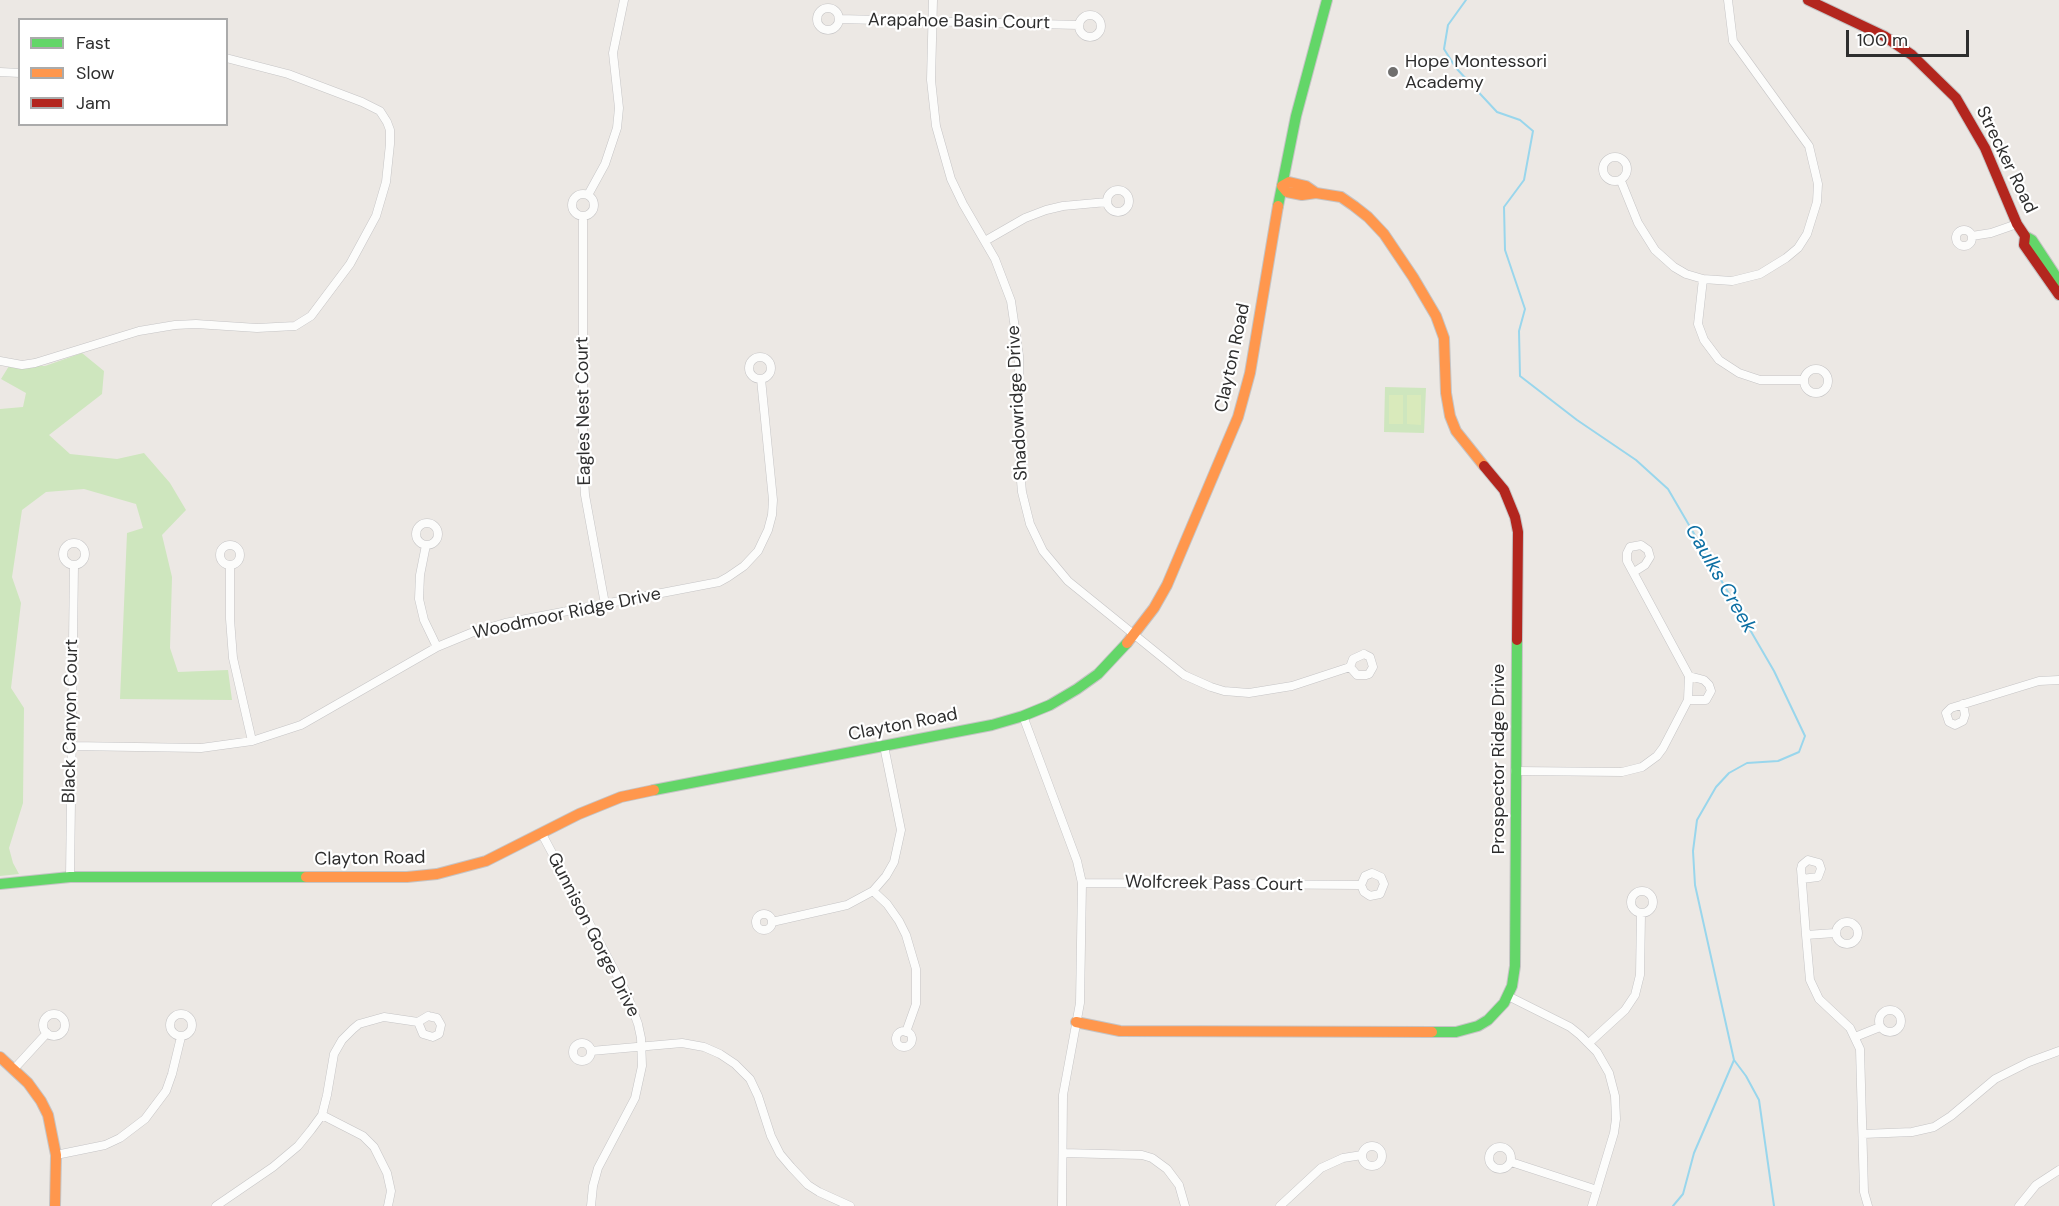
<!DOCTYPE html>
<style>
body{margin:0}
#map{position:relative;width:2059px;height:1206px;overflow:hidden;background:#ece8e4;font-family:"DM Sans",sans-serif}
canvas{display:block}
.legend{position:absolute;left:18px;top:18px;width:210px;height:108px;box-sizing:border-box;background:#fff;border:2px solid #ababab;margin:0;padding:8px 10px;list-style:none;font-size:18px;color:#2e2e2e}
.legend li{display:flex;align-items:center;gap:12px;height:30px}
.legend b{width:30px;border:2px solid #ababab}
.scale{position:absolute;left:1846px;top:30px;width:123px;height:27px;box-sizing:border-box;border:3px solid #2e2e2e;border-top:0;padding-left:8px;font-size:18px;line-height:21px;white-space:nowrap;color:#2e2e2e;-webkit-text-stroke:4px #fff;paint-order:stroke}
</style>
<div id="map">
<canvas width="2059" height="1206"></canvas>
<ul class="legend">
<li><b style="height:8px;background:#63d668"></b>Fast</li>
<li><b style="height:8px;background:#ff974d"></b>Slow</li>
<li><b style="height:8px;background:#b3261e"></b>Jam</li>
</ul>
<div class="scale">100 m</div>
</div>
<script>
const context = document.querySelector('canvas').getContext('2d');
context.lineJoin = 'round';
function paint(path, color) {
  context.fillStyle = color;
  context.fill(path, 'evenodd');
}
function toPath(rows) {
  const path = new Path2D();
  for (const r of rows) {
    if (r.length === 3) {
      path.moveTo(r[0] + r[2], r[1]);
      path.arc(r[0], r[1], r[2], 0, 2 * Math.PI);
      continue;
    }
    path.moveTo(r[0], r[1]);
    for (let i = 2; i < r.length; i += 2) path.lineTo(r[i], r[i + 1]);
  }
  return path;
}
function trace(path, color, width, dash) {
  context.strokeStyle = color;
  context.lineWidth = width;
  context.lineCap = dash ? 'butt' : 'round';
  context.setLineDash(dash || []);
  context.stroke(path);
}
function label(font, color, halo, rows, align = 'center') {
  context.font = font + ' "DM Sans",sans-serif';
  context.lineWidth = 4.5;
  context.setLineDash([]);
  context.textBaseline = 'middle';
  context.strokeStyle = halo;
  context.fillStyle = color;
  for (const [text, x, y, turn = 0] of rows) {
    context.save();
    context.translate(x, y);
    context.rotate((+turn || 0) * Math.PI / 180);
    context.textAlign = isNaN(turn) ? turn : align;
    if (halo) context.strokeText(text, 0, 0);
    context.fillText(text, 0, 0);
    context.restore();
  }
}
paint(toPath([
 [82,353,104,371,102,394,49,435,70,454,117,459,144,453,170,483,186,510,162,535,172,577,170,648,178,672,228,670,232,700,120,699,127,533,143,528,136,504,84,489,46,492,22,510,12,577,21,603,11,688,24,708,23,803,9,848,13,863,19,874,0,876,0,409,23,407,26,393,1,379,9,366,45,366],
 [1385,387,1426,388,1424,433,1384,432]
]), '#cee6be');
paint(toPath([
 [1389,395,1403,395,1403,424,1389,424],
 [1407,395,1421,395,1421,425,1407,424]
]), '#d9eabb');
trace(toPath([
 [1466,0,1448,25,1444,49,1456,68,1497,112,1520,120,1533,131,1524,180,1504,207,1505,250,1525,309,1519,331,1520,376,1577,420,1636,460,1668,489,1774,671,1805,736,1799,752,1778,761,1747,763,1729,773,1716,787,1697,820,1693,851,1695,885,1734,1060,1746,1076,1759,1100,1774,1206],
 [1673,1206,1683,1194,1694,1153,1734,1060]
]), '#99d6ec', 2);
const street = toPath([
 [933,0,931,80,936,126,951,179,963,204,995,259,1011,301,1019,356,1020,470,1022,492,1030,524,1043,551,1068,581,1184,675,1211,687,1224,691,1249,693,1292,686,1350,667],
 [828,19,11],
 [1090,26,11],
 [839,19,1079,25],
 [0,72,20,73],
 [1615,169,12],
 [1621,181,1638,223,1655,250,1674,267,1686,274,1703,279,1732,281,1760,274,1786,258,1798,248,1807,234,1817,202,1818,184,1809,146,1733,41,1728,0],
 [1118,201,11],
 [583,205,11],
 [588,195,605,164,617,128,619,108,613,53,624,0],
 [583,216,583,459,585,495,605,604],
 [1964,238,8],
 [1972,236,1991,233,2017,224],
 [985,241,1025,218,1046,210,1063,206,1107,202],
 [1703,279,1698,324,1704,340,1719,360,1739,373,1760,380,1804,380],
 [760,368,11],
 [0,361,22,365,35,363,139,331,175,325,196,324,257,328,295,326,311,316,350,264,376,216,386,182,390,144,390,130,387,122,380,111,362,102,288,74,226,58],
 [1816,381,12],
 [427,534,11],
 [74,554,11],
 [230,555,10],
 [426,545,420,575,419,599,424,620,437,647],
 [230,567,230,619,233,658,252,741],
 [1364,654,1370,657,1373,667,1369,674,1366,675,1357,675,1350,667,1353,659,1364,654],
 [1688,700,1706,700,1711,691,1709,685,1704,680,1689,676],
 [1963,704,1965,715,1963,721,1955,725,1949,722,1946,713,1951,708,2039,681,2059,680],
 [1023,716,1077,861,1082,883,1080,1003,1063,1095,1062,1206],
 [71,746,201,748,252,741,301,725,437,647,471,633,505,623,719,582,728,577,744,566,758,551,768,530,772,515,773,500,761,379],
 [1515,771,1622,772,1642,767,1657,756,1663,748,1688,700,1689,676,1627,561,1627,553,1630,547,1641,545,1648,550,1650,557,1645,565,1634,572],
 [542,834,627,994,638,1024,641,1038,642,1066,635,1098,598,1168,593,1186,591,1206],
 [70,877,74,565],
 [1802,879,1818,877,1821,869,1819,863,1808,860,1802,865,1801,869,1806,935,1810,980,1819,999,1850,1028,1860,1049,1864,1192,1868,1206],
 [1082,883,1361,885,1364,892,1370,896,1380,894,1384,884,1381,877,1372,873,1365,876,1361,885],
 [1642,902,11],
 [873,891,887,904,899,921,906,935,916,969,916,1004,906,1032],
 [764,922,8],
 [772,922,847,905,873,891,886,876,894,862,901,830,884,746],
 [1847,933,11],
 [1806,935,1835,933],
 [1508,996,1570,1027,1580,1035,1597,1052,1609,1073,1615,1096,1616,1119,1614,1133,1592,1206],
 [1890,1021,11],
 [181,1025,11],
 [54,1025,11],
 [428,1016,437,1018,441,1025,439,1034,433,1037,423,1034,418,1022,428,1016],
 [904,1039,8],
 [1855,1037,1880,1027],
 [582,1052,9],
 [1589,1043,1625,1010,1635,995,1640,975,1641,914],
 [591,1051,682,1043,704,1047,720,1054,735,1064,750,1079,758,1096,771,1136,780,1154,791,1167,808,1185,819,1192,850,1206],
 [14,1069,47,1033],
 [322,1115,363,1136,374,1147,387,1173,391,1191,388,1206],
 [1863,1134,1912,1132,1934,1127,1951,1116,1995,1079,2029,1062,2059,1051],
 [1372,1156,10],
 [1500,1158,11],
 [1063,1153,1142,1155,1152,1158,1167,1169,1179,1185,1185,1206],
 [56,1155,105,1145,120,1138,145,1119,166,1091,172,1074,181,1037],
 [1511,1162,1597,1190],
 [216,1206,273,1167,298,1146,311,1130,322,1115,327,1095,334,1054,342,1040,353,1029,359,1024,384,1017,418,1022],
 [1280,1206,1321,1168,1343,1158,1362,1155],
 [2019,1206,2036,1185,2059,1170]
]);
const fast = toPath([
 [1278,206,1296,116,1327,0],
 [2025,236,2032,240,2059,281],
 [654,790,992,725,1023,716,1050,705,1077,689,1098,674,1127,643],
 [0,884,70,877,306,877],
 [1432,1032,1456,1032,1478,1026,1488,1020,1504,1003,1512,986,1515,966,1517,640]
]);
const slow = toPath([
 [1316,193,1306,186,1289,182,1282,186,1287,192,1302,195,1316,193,1341,197,1354,206,1368,217,1384,234,1413,277,1436,316,1444,338,1446,393,1450,416,1456,431,1484,466],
 [1127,643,1154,608,1167,585,1238,417,1250,373,1278,206],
 [306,877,407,877,437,874,486,861,579,814,621,797,654,790],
 [1076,1022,1120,1031,1432,1032],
 [0,1057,28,1083,41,1101,48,1115,56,1155,55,1206]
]);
const jam = toPath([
 [1808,0,1884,36,1912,55,1956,98,1985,148,2017,224,2025,236,2024,245,2059,295],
 [1484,466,1504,490,1515,517,1518,532,1517,640]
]);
trace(street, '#c5c4c5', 9);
trace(fast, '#c5c4c5', 12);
trace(slow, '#c5c4c5', 12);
trace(jam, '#c5c4c5', 12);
trace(street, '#fcfcfb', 8);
trace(fast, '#63d668', 10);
trace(slow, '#ff974d', 10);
trace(jam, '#b3261e', 10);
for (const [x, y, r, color] of [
 [1393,72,6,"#706f6e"]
]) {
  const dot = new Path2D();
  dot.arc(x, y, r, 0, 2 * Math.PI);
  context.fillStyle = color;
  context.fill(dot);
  trace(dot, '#fff', 2);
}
label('18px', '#2e2e2e', '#fff', [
 ["Arapahoe Basin Court",959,22,1],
 ["Strecker Road",2006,160,64],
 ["Clayton Road",1233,358,-78],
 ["Shadowridge Drive",1018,403,-93],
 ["Eagles Nest Court",584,411,-91],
 ["Woodmoor Ridge Drive",567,614,-12],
 ["Black Canyon Court",71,721,-89],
 ["Clayton Road",903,725,-11],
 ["Prospector Ridge Drive",1499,759,-90],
 ["Clayton Road",370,859,-1],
 ["Wolfcreek Pass Court",1214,884,1],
 ["Gunnison Gorge Drive",593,935,63]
]);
label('18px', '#2e2e2e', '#fff', [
 ["Hope Montessori",1405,62],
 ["Academy",1405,83]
], 'left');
label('italic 20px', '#0d6fa3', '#fff', [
 ["Caulks Creek",1720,579,60]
]);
</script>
